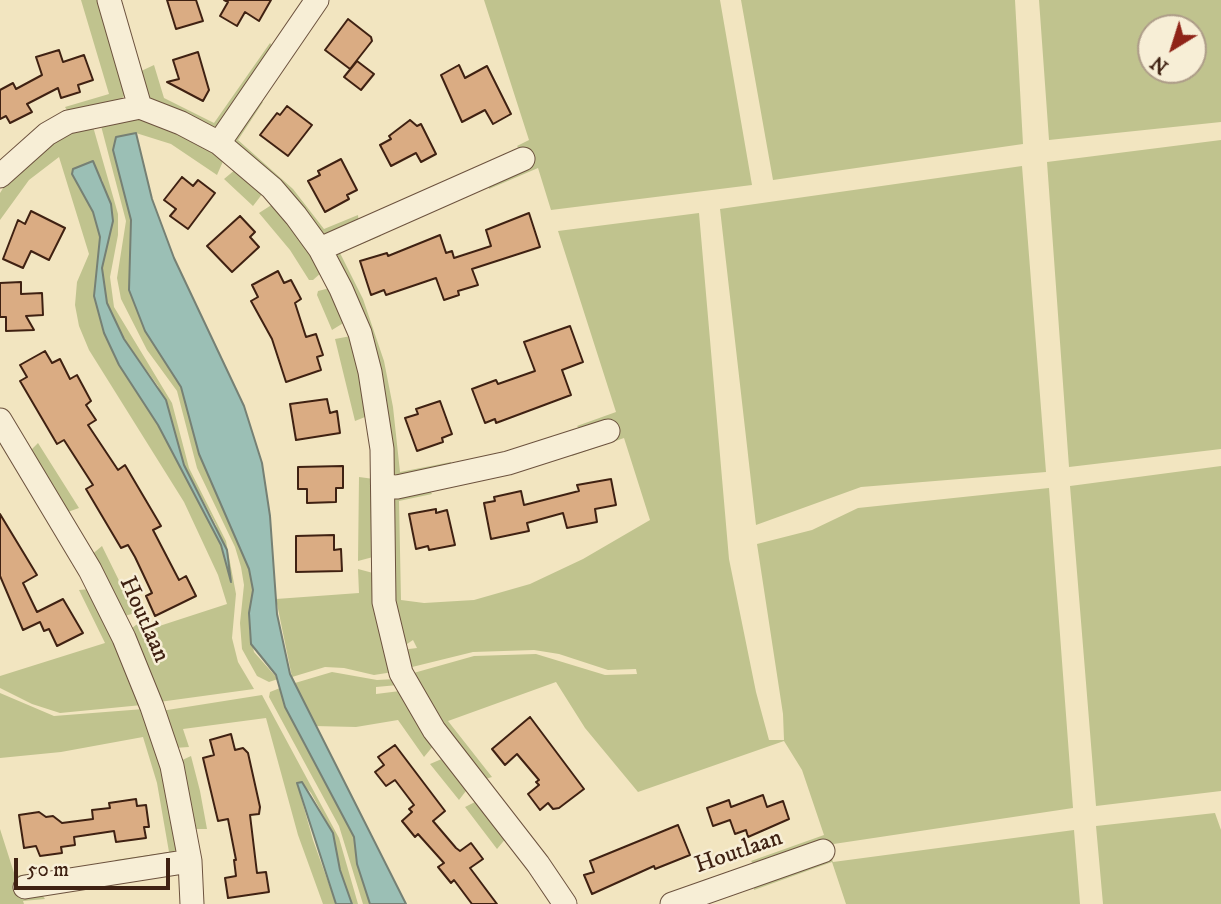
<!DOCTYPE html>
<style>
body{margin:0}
#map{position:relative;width:1221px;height:904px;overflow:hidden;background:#f2e5c0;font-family:"IM FELL DW Pica",serif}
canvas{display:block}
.north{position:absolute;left:1137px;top:14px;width:70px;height:70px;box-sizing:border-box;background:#f7eed6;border:2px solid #ad9c88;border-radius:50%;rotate:218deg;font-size:19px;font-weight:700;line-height:28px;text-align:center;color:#3f2112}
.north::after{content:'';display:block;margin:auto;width:24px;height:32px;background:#8f2418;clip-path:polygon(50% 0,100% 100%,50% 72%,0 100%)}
.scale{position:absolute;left:14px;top:858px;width:156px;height:32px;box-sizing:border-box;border:4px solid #3f2112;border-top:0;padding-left:9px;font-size:21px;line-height:24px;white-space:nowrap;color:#3f2112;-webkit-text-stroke:5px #f7eed6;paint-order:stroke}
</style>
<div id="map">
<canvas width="1221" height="904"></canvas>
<div class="north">N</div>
<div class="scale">50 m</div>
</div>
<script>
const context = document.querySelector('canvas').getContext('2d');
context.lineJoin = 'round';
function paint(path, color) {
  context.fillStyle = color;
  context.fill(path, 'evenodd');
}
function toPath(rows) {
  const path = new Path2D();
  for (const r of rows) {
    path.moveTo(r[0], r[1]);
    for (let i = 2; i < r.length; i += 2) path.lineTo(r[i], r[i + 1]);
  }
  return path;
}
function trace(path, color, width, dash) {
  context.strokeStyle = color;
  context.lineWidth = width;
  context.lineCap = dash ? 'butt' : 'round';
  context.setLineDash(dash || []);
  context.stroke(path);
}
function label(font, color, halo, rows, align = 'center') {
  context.font = font + ' "IM FELL DW Pica",serif';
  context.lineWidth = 5;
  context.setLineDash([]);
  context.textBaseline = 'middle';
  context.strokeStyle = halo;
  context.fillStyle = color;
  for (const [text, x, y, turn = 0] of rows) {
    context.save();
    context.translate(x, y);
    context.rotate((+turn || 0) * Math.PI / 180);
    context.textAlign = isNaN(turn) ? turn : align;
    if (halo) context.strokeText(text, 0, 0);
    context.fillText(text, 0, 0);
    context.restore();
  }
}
paint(toPath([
 [81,0,102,0,126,94,118,102,70,115,65,107,109,94],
 [484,0,720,0,752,185,551,210,538,168,489,189,489,180,523,153,517,146,529,140],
 [741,0,1015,0,1023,144,773,180],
 [1039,0,1221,0,1221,122,1049,140],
 [1151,28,1193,28,1193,70,1151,70],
 [270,43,276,50,215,131,149,102,137,73,154,65,164,98,214,123],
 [255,100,263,102,238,140,293,189,324,229,358,215,359,224,324,236,232,140],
 [131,117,168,126,224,159,217,175,171,144,136,133,117,137,113,150,131,220,129,290,145,331,181,387,199,454,249,569,253,590,249,628,254,652,278,679,269,682,257,676,242,649,240,623,244,585,241,567,235,547,197,468,177,391,147,350,121,299,117,278,126,221,100,122],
 [92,123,118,214,118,235,110,277,114,307,172,403,189,468,226,541,236,594,232,638,238,662,254,689,159,702,128,631,140,622,144,631,227,604,218,575,184,502,89,350,79,326,75,305,77,282,89,254,59,157,29,180,0,220,0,193,7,182,59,137],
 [72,174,102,179,113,221,102,268,107,303,124,339,158,386,184,465,216,525,230,571,221,545,158,425,119,365,104,333,100,237,93,212],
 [1221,140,1221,449,1069,467,1047,162],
 [1022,166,1046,472,861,487,756,525,720,209],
 [236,169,263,193,253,206,224,179],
 [273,204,293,227,322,272,313,280,309,280,290,250,259,213],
 [699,213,729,559,756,692,769,740,784,740,783,714,757,544,812,530,858,508,1049,488,1073,808,827,845,757,868,751,861,824,835,802,770,784,741,638,792,585,728,556,682,448,721,492,777,482,780,460,753,410,674,474,656,536,654,605,675,637,674,636,669,608,670,559,654,534,650,473,652,408,668,401,650,417,648,413,640,401,648,397,635,389,507,395,496,428,487,432,494,399,501,401,600,424,603,474,600,530,584,583,559,650,520,624,438,572,456,573,448,618,432,615,422,583,433,577,426,616,412,558,231],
 [375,229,381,236,340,253,363,299,384,361,393,407,400,472,451,462,451,471,398,479,393,474,334,250],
 [330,288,345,322,332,330,317,295,318,291],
 [351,336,370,415,355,421,335,339],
 [38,443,79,508,65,513,27,454],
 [1221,466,1221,791,1096,806,1070,486],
 [359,477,374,479,373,557,358,561],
 [102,546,135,613,121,617,90,556],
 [358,569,373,573,393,672,374,675,344,668,325,667,292,677,276,599,359,593],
 [90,589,142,705,60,713,32,704,0,688,0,676,105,643,79,590],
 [332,672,377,680,395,679,398,685,376,687,376,694,400,691,434,745,424,757,398,720,356,727,314,726,295,683],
 [280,688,296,729,354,837,357,864,370,904,363,904,339,826,269,697,270,692],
 [0,693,54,716,144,709,158,749,180,845,176,855,119,867,115,860,169,852,157,783,143,737,61,752,0,758],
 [262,695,339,838,358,904,352,904,340,870,333,833,311,793,302,783,297,783,313,840,336,904,323,904,298,835,266,718,183,729,189,747,174,748,161,711],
 [191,756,200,791,207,829,193,829,178,762],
 [444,758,469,787,459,800,430,764],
 [479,800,507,837,497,849,465,807],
 [1215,813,1221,830,1221,904,1103,904,1096,826],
 [0,829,15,876,34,873,32,880,45,899,23,901,24,904,0,904],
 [1074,830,1080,904,846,904,832,862,754,890,754,881,830,854,833,862]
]), '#c0c38e');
const water = toPath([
 [136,133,152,199,174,258,244,406,262,463,270,516,277,614,290,674,406,904,370,904,357,864,354,837,285,707,276,675,251,644,249,613,253,590,249,569,199,454,181,387,145,331,129,290,131,220,113,150,116,137,136,133],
 [93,161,111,204,113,221,102,268,107,303,124,339,166,400,184,465,227,550,231,582,221,545,158,425,119,365,104,333,94,296,100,237,93,212,72,174,73,169,93,161],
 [302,782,333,833,340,870,352,904,336,904,297,783,302,782]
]);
paint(water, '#9bbfb5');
trace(water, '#768074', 2);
const building = toPath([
 [167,0,196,0,203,21,176,29,167,0],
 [224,0,271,0,259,21,245,12,237,26,220,16,228,2,224,0],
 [348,19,371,37,372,41,350,69,325,50,348,19],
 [59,50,63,62,84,55,93,80,78,85,80,92,61,98,58,88,27,104,32,112,10,123,6,116,0,119,0,90,13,83,16,89,42,75,36,57,59,50],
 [198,52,209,90,203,101,167,82,179,79,173,60,198,52],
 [357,61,374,74,361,90,344,77,357,61],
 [459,65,465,78,487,66,511,114,493,124,485,110,462,122,441,75,459,65],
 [287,106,312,125,288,156,260,135,277,113,280,115,287,106],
 [410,120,417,126,421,124,436,154,421,162,416,153,391,166,380,145,391,139,389,136,410,120],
 [341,159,357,190,347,195,349,199,325,212,308,181,320,175,318,171,341,159],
 [182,177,193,186,198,180,215,193,188,229,170,216,176,209,164,200,182,177],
 [31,211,65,228,49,260,31,251,23,268,3,259,18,220,25,224,31,211],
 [529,213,540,247,472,269,478,285,458,291,459,295,444,300,436,278,386,295,384,290,371,295,360,261,387,253,388,256,440,235,446,253,452,251,454,258,491,246,486,230,529,213],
 [240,216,255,232,250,237,259,247,232,272,207,246,240,216],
 [278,271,284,283,291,280,301,299,295,303,306,337,316,334,323,355,317,357,321,370,286,382,272,339,251,301,258,297,252,285,278,271],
 [21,282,21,294,42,293,43,315,26,316,34,330,6,331,6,317,0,317,0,283,21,282],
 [570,326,583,362,562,370,571,395,496,423,495,419,485,423,472,389,496,380,498,384,535,371,524,342,570,326],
 [45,351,52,363,60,359,70,379,77,375,91,401,86,405,96,420,88,425,118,470,125,465,161,526,153,530,179,580,186,576,196,596,155,616,146,596,152,593,135,557,128,545,121,548,86,489,93,485,64,440,57,444,20,381,27,377,20,365,45,351],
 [327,399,330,413,337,411,340,433,296,440,290,404,327,399],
 [440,401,452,434,442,438,443,442,417,451,405,418,418,414,416,409,440,401],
 [343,466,343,488,336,488,336,502,307,503,307,489,298,489,298,467,343,466],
 [611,479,616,505,595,509,597,522,567,528,563,513,527,523,529,531,491,539,484,503,495,501,494,497,521,491,524,505,579,491,577,485,611,479],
 [436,509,436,513,447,510,455,545,429,550,428,546,416,549,409,514,436,509],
 [0,514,37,575,23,583,37,612,63,599,83,633,57,646,49,629,44,631,40,622,23,630,0,576,0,514],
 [334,535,334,550,341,549,342,571,296,572,296,536,334,535],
 [530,717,584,789,559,808,553,809,548,803,540,810,528,794,539,785,536,782,539,780,517,754,505,765,492,749,530,717],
 [231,734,235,750,243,748,248,753,260,807,259,814,250,815,257,873,266,872,269,892,228,898,225,878,236,876,234,860,236,860,228,819,218,821,203,758,214,755,210,740,231,734],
 [395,745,445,811,433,821,456,848,460,851,471,843,483,859,470,868,497,904,472,904,454,880,451,883,438,867,444,863,418,834,415,837,402,821,412,812,409,809,414,805,395,780,386,786,375,772,384,765,378,757,395,745],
 [763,795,767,807,783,801,789,819,748,837,746,830,735,834,730,820,713,826,707,808,729,800,731,807,763,795],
 [136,799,137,806,146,805,149,827,144,827,146,838,116,842,114,831,74,837,75,845,61,847,62,853,40,856,36,846,24,848,19,815,39,812,46,817,53,816,62,823,93,819,92,810,110,808,109,803,136,799],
 [678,825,690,855,655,869,654,866,592,894,584,875,594,872,590,861,678,825]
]);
paint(building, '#daac83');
trace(building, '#3f2112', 2);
const street = toPath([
 [109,0,140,107],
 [219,143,317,0],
 [0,176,47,134,68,122,140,107,181,123,219,143,272,188,296,216,320,249,341,289,360,333,370,372,382,449,384,602,401,673,434,730,538,864,565,904],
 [320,249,523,159],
 [0,420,90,570,124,638,152,707,172,766,190,861,192,904],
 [383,486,397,487,508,463,608,431],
 [25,887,190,861],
 [672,904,823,851]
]);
trace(street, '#6c523e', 25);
trace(street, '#f7eed6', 23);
label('24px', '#3f2112', '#f7eed6', [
 ["Houtlaan",143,620,66],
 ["Houtlaan",739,853,-19]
]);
</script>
